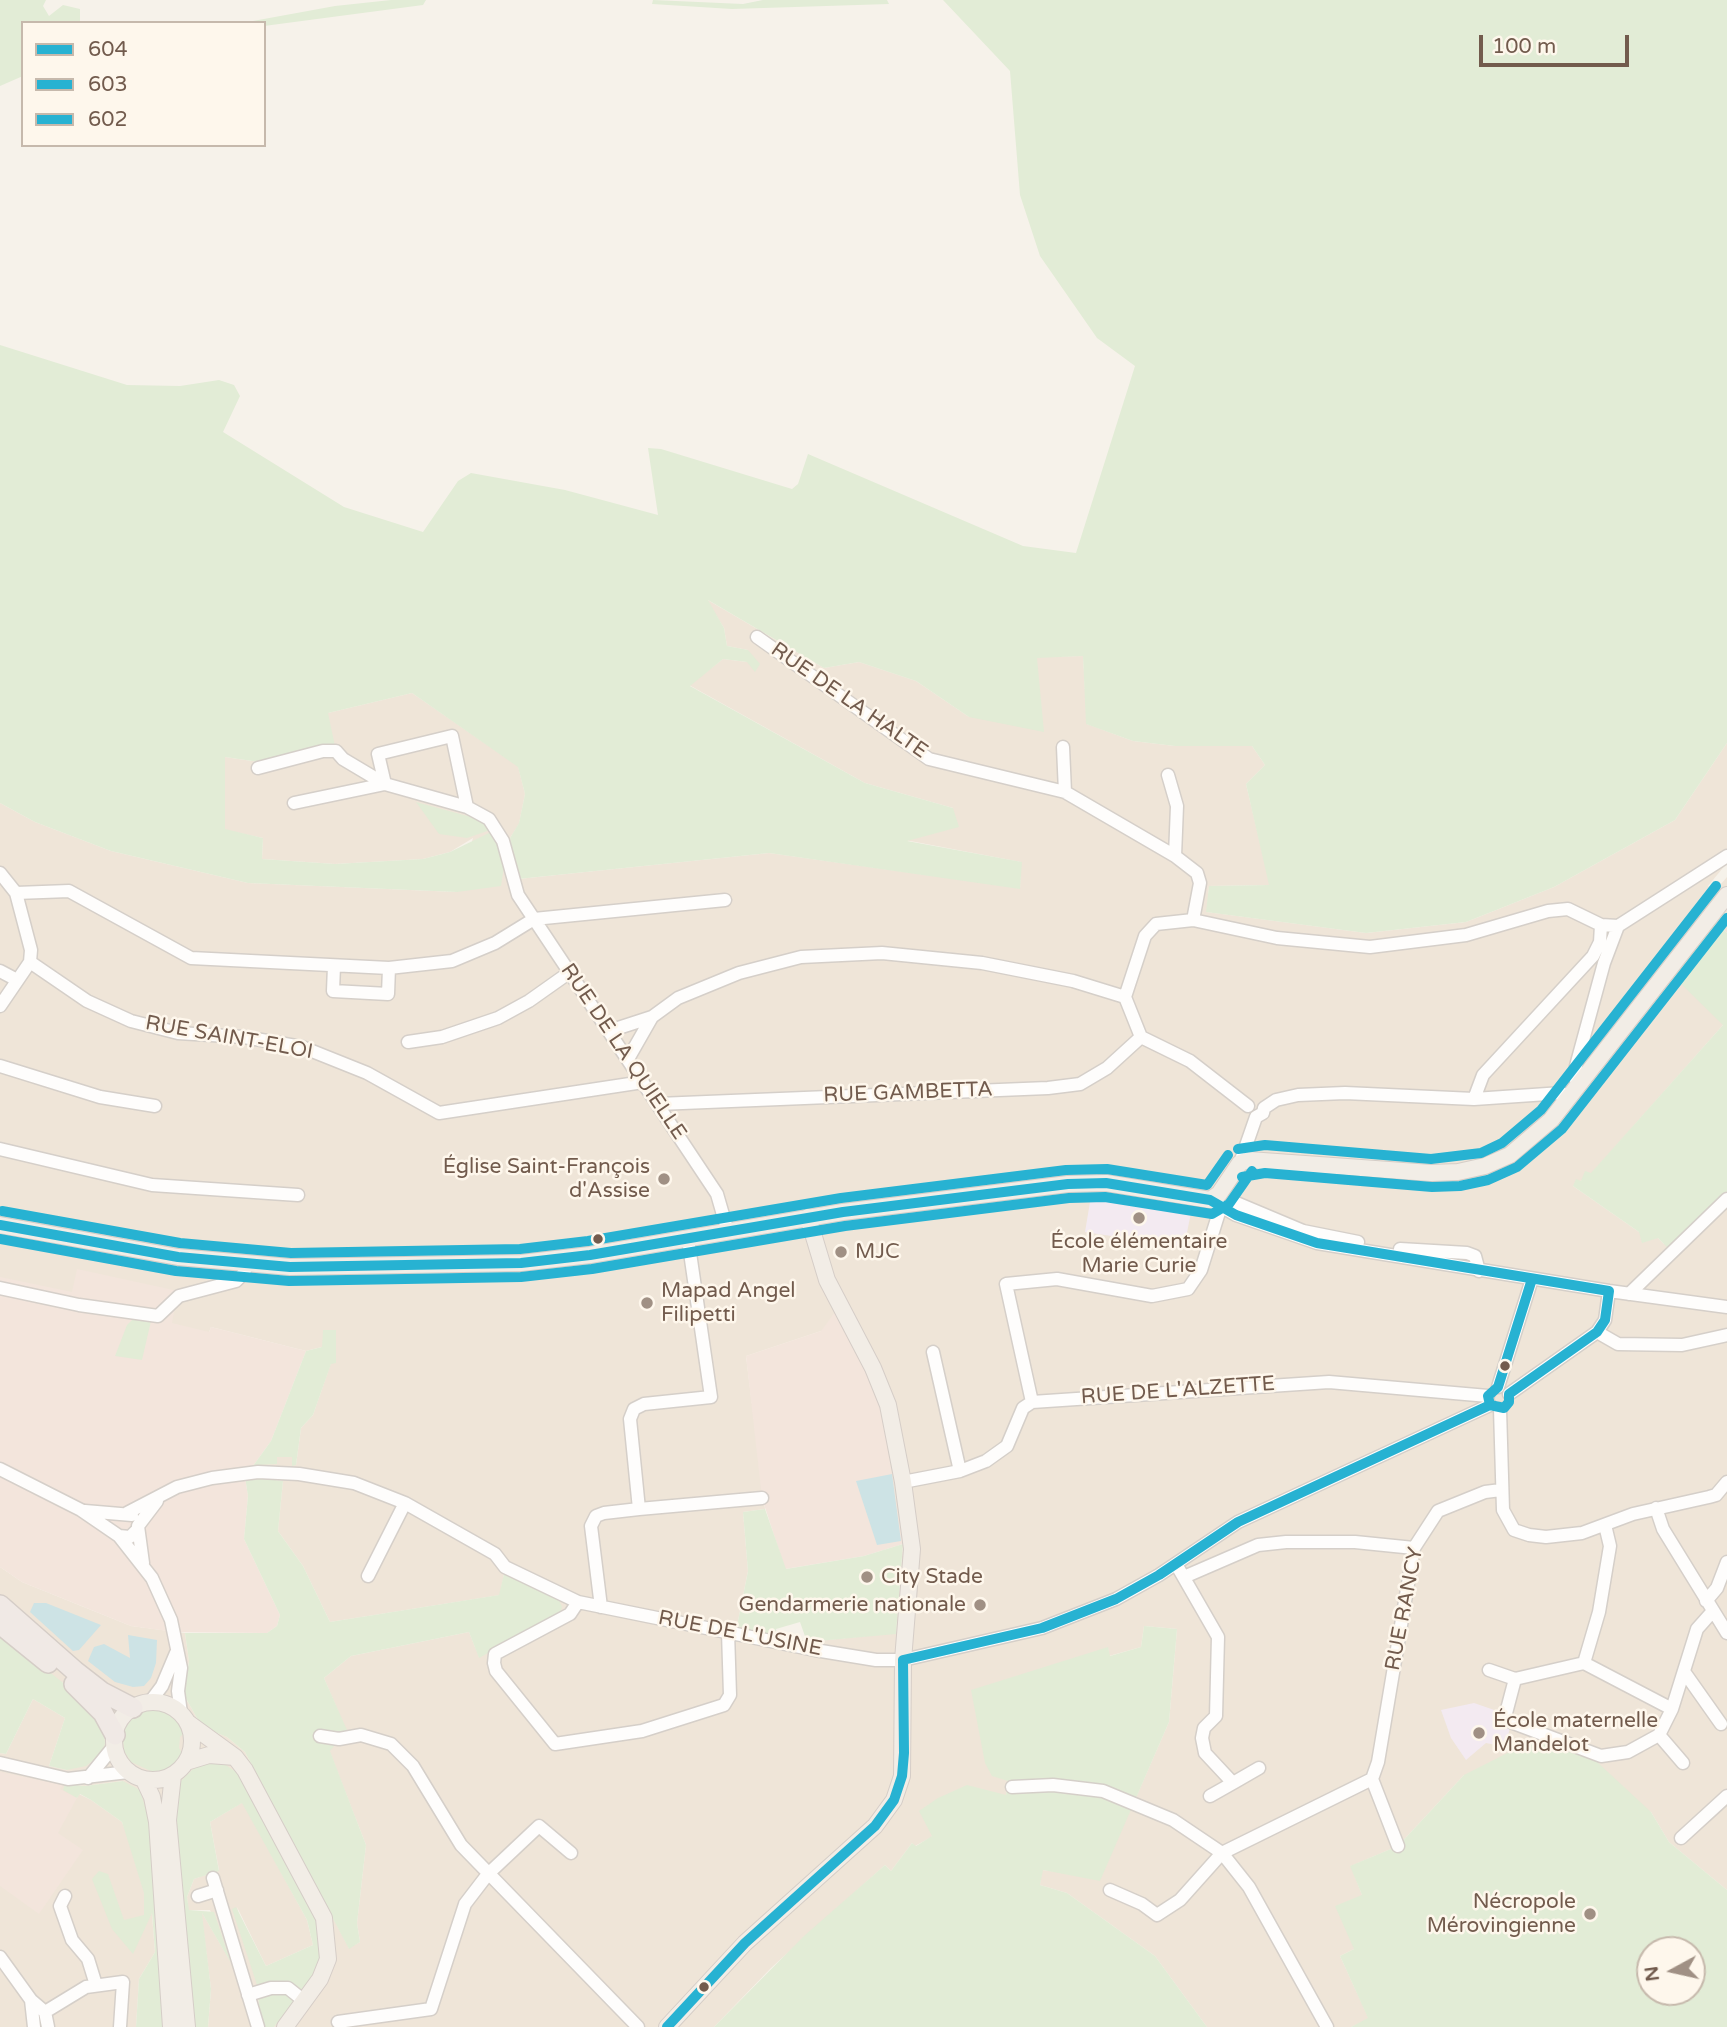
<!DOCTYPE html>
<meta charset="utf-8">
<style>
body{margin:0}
#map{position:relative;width:1727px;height:2027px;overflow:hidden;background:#f6f2ea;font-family:"Varela Round",sans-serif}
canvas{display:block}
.legend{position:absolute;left:21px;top:21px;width:245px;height:126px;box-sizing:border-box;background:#fef7ec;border:2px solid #c6b9ac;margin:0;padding:9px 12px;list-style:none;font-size:21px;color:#725b4d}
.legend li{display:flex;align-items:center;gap:14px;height:35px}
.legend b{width:35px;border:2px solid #c6b9ac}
.north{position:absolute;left:1636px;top:1936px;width:70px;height:70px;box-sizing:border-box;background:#fef7ec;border:2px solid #c6b9ac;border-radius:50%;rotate:262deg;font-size:19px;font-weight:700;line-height:28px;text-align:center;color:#725b4d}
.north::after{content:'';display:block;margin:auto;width:24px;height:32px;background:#a09084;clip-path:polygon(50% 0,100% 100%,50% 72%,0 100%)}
.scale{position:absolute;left:1479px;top:35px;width:150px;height:32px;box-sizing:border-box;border:4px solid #725b4d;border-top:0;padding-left:9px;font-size:21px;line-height:24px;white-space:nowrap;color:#725b4d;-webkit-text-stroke:5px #fef7ec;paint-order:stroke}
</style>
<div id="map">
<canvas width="1727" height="2027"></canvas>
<ul class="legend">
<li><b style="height:9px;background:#27b2d2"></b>604</li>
<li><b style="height:9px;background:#27b2d2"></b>603</li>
<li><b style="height:9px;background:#27b2d2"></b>602</li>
</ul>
<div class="north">N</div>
<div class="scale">100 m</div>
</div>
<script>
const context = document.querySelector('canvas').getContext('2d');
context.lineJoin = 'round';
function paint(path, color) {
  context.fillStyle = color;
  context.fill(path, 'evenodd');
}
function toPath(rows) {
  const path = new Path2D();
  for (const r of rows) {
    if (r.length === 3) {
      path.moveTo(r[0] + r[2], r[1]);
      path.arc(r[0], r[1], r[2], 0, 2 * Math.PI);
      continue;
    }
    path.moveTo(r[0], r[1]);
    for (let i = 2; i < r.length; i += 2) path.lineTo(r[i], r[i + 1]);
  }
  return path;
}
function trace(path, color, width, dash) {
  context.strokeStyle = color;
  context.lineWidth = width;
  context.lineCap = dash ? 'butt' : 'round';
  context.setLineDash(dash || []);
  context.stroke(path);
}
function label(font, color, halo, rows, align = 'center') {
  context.font = font + ' "Varela Round",sans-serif';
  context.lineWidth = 5;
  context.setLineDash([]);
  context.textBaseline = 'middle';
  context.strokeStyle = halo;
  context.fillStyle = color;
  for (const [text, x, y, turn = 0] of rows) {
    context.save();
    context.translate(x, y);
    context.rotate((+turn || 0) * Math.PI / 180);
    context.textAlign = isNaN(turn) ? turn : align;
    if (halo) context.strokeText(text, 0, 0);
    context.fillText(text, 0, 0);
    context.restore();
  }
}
paint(toPath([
 [706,599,824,668,859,662,916,681,969,717,1037,657,1083,656,1087,724,1133,741,1175,746,1252,746,1265,765,1246,784,1270,885,1209,886,1207,912,1366,933,1466,922,1554,887,1675,820,1727,743,1727,863,1708,886,1714,892,1727,877,1727,933,1715,922,1723,1025,1591,1174,1573,1186,1639,1232,1658,1238,1664,1244,1708,1213,1727,1191,1727,1890,1669,1842,1651,1812,1464,1775,1398,1846,1351,1866,1362,1895,1354,1949,1340,1956,1369,2019,1351,2027,1207,2027,1155,1956,1067,1893,1040,1885,1042,1870,1068,1873,1134,1802,1169,1722,1177,1629,1144,1626,1141,1647,1109,1656,1108,1648,1008,1781,1006,1796,915,1846,912,1843,891,1871,885,1865,771,1968,714,2027,274,2027,321,1941,239,1774,177,1796,176,1824,150,1823,123,1781,85,1786,66,1784,77,1798,79,1794,91,1800,122,1822,150,1891,155,1952,139,1979,136,2027,0,2027,0,1753,6,1754,33,1699,65,1718,49,1766,67,1770,66,1684,54,1679,0,1633,0,1567,22,1582,131,1626,185,1633,189,1661,184,1695,202,1727,227,1737,245,1752,349,1948,360,1942,357,1923,366,1845,329,1750,346,1730,324,1678,351,1656,469,1632,479,1657,560,1613,504,1574,500,1595,330,1622,303,1566,278,1531,283,1481,258,1478,257,1464,276,1464,276,1457,292,1457,293,1465,296,1465,301,1428,313,1415,331,1363,322,1347,306,1351,211,1327,196,1366,0,1295,0,803,35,822,111,851,248,883,457,892,473,838,450,852,423,859,335,864,262,859,263,838,225,830,225,757,273,764,328,713,412,693,518,766,525,794,519,824,510,838,518,879,769,853,1020,888,1021,862,905,840,953,808,865,783,689,685,723,659,747,662,748,650,727,646,724,628],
 [821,1331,903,1544,896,1633,807,1642,737,1626,748,1571,743,1512,765,1509,746,1356],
 [243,1802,307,1920,313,1945,266,1966,237,1907,259,1991,258,2027,208,2027,211,1989,201,1911,229,1959,210,1910,188,1910,187,1897,194,1879,219,1870,210,1822]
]), '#efe5d8');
paint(toPath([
 [77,1269,178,1291,172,1323,209,1332,211,1327,306,1351,271,1441,245,1477,248,1496,244,1539,280,1615,277,1626,267,1633,175,1632,131,1626,22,1582,0,1567,0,1277,72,1292],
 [835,1312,867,1371,881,1407,903,1544,864,1556,785,1569,762,1498,746,1356,821,1331],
 [0,1772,63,1785,60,1789,77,1798,58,1833,83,1850,39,1914,0,1886]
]), '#f3e5dc');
paint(toPath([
 [1091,1196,1193,1203,1184,1247,1085,1232],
 [1474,1703,1500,1712,1498,1718,1502,1725,1510,1728,1505,1747,1486,1743,1466,1760,1451,1738,1441,1710]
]), '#f3eaf1');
paint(toPath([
 [0,0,46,0,43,6,49,16,63,5,80,9,80,23,23,23,23,76,0,86],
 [391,0,426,0,423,5,264,26,264,23,242,23,335,6],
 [653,0,743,4,763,0,887,0,889,4,732,9,652,4],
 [943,0,1727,0,1727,743,1675,820,1554,887,1466,922,1366,933,1206,912,1209,886,1269,885,1246,784,1265,765,1252,746,1175,746,1133,741,1086,724,1083,656,1037,658,1044,732,969,717,916,681,859,662,824,668,708,600,724,628,727,646,748,650,760,664,755,672,747,662,723,659,690,686,865,783,953,808,959,827,907,841,1022,862,1020,889,769,853,518,879,510,838,519,823,525,794,518,767,412,693,328,713,336,751,273,764,225,757,225,829,263,838,262,859,335,864,423,859,450,852,493,831,504,866,501,886,457,892,248,883,111,851,35,822,0,803,0,345,127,385,180,386,219,380,234,385,240,396,223,432,344,507,423,532,458,481,471,473,565,490,658,515,648,448,661,449,792,489,798,484,808,454,1023,546,1076,553,1135,366,1097,338,1040,256,1020,195,1010,71],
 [416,802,471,817,493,829,467,838,439,834],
 [1714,922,1727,933,1727,1191,1669,1249,1658,1238,1642,1243,1639,1232,1573,1186,1576,1179,1581,1181,1585,1171,1591,1173,1723,1025,1672,975],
 [134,1318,151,1321,142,1360,115,1356,127,1325],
 [323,1330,336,1330,336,1363,331,1364,313,1415,301,1428,296,1465,292,1466,292,1457,277,1457,277,1464,257,1465,258,1478,283,1481,278,1531,303,1566,330,1622,499,1595,504,1574,559,1600,562,1607,560,1613,479,1658,469,1632,351,1656,324,1678,347,1730,330,1751,366,1845,357,1923,360,1942,349,1949,245,1752,227,1737,202,1727,184,1695,189,1661,185,1633,267,1633,277,1626,280,1615,244,1539,248,1496,245,1477,271,1441,306,1351,322,1347],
 [765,1509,786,1569,864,1556,903,1544,896,1634,807,1642,800,1622,776,1629,777,1636,737,1626,748,1571,743,1512],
 [1144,1626,1177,1629,1169,1722,1100,1881,1043,1870,1040,1885,1067,1893,1155,1956,1207,2027,714,2027,804,1936,885,1865,891,1871,912,1843,916,1846,932,1836,919,1811,938,1798,967,1785,1006,1795,1008,1781,992,1776,985,1763,971,1690,1108,1647,1110,1656,1141,1647],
 [0,1633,81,1697,104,1730,105,1744,100,1755,86,1766,67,1770,49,1766,65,1718,33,1699,6,1754,0,1753],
 [157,1710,169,1714,178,1722,184,1733,180,1737,179,1748,182,1753,175,1764,165,1770,153,1772,131,1762,124,1751,123,1739,126,1727,133,1717,144,1711],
 [1535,1739,1596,1761,1651,1812,1669,1842,1727,1890,1727,2027,1351,2027,1368,2018,1340,1956,1354,1949,1335,1906,1362,1895,1350,1866,1398,1846,1464,1775],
 [1650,1950,1692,1950,1692,1992,1650,1992],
 [220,1761,239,1774,316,1921,321,1941,320,1959,313,1976,274,2027,258,2027,259,1991,232,1909,236,1907,266,1966,313,1945,307,1920,242,1803,210,1822,219,1871,194,1879,187,1897,189,1910,214,1912,231,1963,202,1913,211,1989,208,2027,136,2027,139,1979,155,1952,152,1913,133,1954,112,1929,92,1879,99,1871,108,1874,124,1920,144,1915,144,1893,122,1822,91,1800,80,1794,77,1798,63,1790,65,1784,85,1786,123,1781,140,1790,150,1823,176,1824,179,1783,197,1765]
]), '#e2ecd6');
paint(toPath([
 [892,1474,901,1541,877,1545,856,1481],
 [34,1603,46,1603,101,1625,79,1650,73,1651,30,1612],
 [128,1635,157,1640,156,1663,151,1678,144,1686,133,1687,115,1682,88,1661,94,1647,104,1644,130,1658]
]), '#cde3e5');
const minor = toPath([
 [757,637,929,759,1065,792,1175,856,1197,873,1200,883,1193,920,1156,924,1145,936,1125,997,1141,1037,1190,1061,1248,1106],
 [1063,747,1065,792],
 [258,768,323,751,336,751,343,759,385,784,467,807,489,819,503,841,518,895,717,1194,728,1232],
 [1168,775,1177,806,1175,856],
 [294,803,385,784,378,754,452,736,467,807],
 [0,873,16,893,31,950,30,962,0,1006],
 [16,893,69,891,191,958,389,968,452,961,495,943,534,919,725,900],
 [1193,920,1277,938,1370,947,1466,935,1548,911,1568,909,1601,925,1618,926,1727,856],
 [30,962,87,1001,131,1021,178,1033,244,1037,302,1047,367,1073,439,1113,643,1082],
 [334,966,333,991,388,994,389,968],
 [0,971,17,980],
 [609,1031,652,1017,678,998,739,973,801,957,882,953,982,963,1073,981,1125,997],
 [408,1042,442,1037,498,1018,529,1001,570,972],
 [628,1059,652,1017],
 [0,1066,100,1097,155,1106],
 [1579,1083,1575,1078,1576,1066,1604,963,1618,926],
 [1474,1099,1483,1075,1593,956,1600,942,1601,925],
 [658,1104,1048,1088,1080,1084,1107,1068,1141,1037],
 [0,1149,152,1185,298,1195],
 [1240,1163,1256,1117,1263,1113,1264,1108,1276,1100,1298,1095,1345,1093,1474,1099,1562,1093,1567,1098],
 [1210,1200,1236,1215,1317,1243,1609,1291,1727,1307],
 [1230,1211,1234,1202,1303,1231,1358,1242],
 [1400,1249,1467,1253,1475,1256,1479,1271],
 [0,1288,79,1305,158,1316,179,1296,236,1281,244,1273,247,1264],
 [1629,1294,1727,1199],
 [1597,1332,1618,1344,1682,1345,1727,1335],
 [933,1352,960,1471],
 [1498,1387,1532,1279],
 [1509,1394,1597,1332,1605,1320,1609,1291],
 [1032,1402,1006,1284,1057,1279,1152,1296,1188,1289,1201,1270,1221,1206],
 [1500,1409,1503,1510,1514,1530,1529,1535,1546,1537,1582,1533,1633,1514,1709,1497,1716,1495,1727,1482],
 [0,1469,81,1510,119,1536,130,1537,137,1530],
 [903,1482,960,1471,986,1461,1007,1446,1023,1408,1032,1402,1329,1382,1488,1396],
 [1656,1508,1663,1529,1727,1633],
 [639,1509,762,1498],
 [85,1511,132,1515],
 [127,1513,177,1487,212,1478,258,1472,299,1474,354,1483,405,1503,495,1554,505,1567,578,1602,815,1650,876,1660,903,1660,1042,1628,1116,1599,1159,1575,1238,1522,1490,1405],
 [1605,1525,1610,1546,1599,1612,1584,1663,1515,1679,1505,1717,1513,1723,1601,1756,1628,1752,1659,1735],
 [119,1536,152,1578,171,1620,181,1668,178,1691,181,1713],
 [143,1563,138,1526,157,1501],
 [1176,1564,1218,1637,1216,1716,1204,1728,1202,1738,1205,1753,1233,1783,1259,1768],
 [368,1576,405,1503],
 [1184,1577,1258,1545,1286,1542,1355,1542,1414,1548],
 [1706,1601,1717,1588,1727,1562],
 [578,1602,570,1614,495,1654,494,1663,496,1671,555,1744,642,1731,724,1705,730,1695,728,1632],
 [601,1607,591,1526,596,1516,604,1513,639,1509,630,1419,634,1409,644,1404,711,1397,688,1239],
 [1584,1663,1672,1709],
 [1489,1670,1515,1679],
 [1685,1673,1721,1724],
 [150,1702,162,1686,176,1653],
 [1659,1735,1672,1709,1697,1629,1713,1611],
 [1659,1735,1683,1763],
 [320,1736,339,1739,361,1735,391,1744,413,1766,461,1845,638,2027],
 [0,1763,68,1779,128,1772],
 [88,1778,114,1746],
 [1372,1779,1398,1846],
 [1012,1787,1053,1785,1103,1791,1173,1820,1222,1853,1249,1887,1327,2027],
 [1210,1796,1233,1783],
 [1681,1838,1727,1796],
 [213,1878,258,2027],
 [1110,1890,1142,1904,1157,1915,1180,1900,1222,1853,1372,1779,1378,1762,1414,1548,1438,1511,1485,1492,1501,1490],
 [65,1896,60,1906,72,1940,88,1959,96,1985],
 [198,1896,217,1890],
 [0,1957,31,2000,45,2012,48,2027],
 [248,1995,271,1988,288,1988,303,2000],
 [31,2000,34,2027],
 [45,2012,86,1987,123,1982,120,2027],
 [338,2022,431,2009,465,1904,488,1874,539,1826,571,1853]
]);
const major = toPath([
 [0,1225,178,1257,290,1267,521,1263,590,1255,843,1212,1068,1184,1106,1183,1210,1200,1219,1194,1240,1163,1249,1160,1431,1173,1458,1172,1485,1166,1510,1155,1551,1120,1727,895],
 [153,1741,39],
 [187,1722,235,1757,245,1770,324,1918,328,1959,320,1979,285,2027],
 [186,1762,209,1755,235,1757],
 [173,1775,168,1820,187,2027],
 [144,1780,152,1797,157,1822,171,2027],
 [667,2027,745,1943,875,1826,894,1800,902,1776,903,1660,912,1549,903,1482,888,1405,873,1368,827,1280,808,1217]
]);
const highway = toPath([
 [0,1605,75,1671,102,1692,133,1708],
 [0,1624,48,1663],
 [74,1684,103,1713,115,1735]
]);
trace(minor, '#d5cfc9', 15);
trace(major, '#d5cdc7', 18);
trace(highway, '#d5cdc7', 22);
trace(minor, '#fefdfc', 12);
trace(major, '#f2ede6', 16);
trace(highway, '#f0e9e5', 19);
trace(toPath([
 [0,1225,178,1257,290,1267,521,1263,590,1255,843,1212,1068,1184,1106,1183,1210,1200,1236,1215,1317,1243,1609,1291,1605,1320,1597,1332,1509,1394,1509,1402,1504,1408,1490,1405],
 [1490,1405,1488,1396,1498,1387,1532,1279],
 [903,1660,1042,1628,1116,1599,1159,1575,1238,1522,1490,1405],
 [667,2027,745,1943,875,1826,894,1800,902,1776,904,1753,903,1660]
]), '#27b2d2', 10);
trace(toPath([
 [1242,1177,1265,1173,1432,1187,1460,1186,1488,1180,1517,1167,1562,1129,1727,918],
 [0,1239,176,1271,289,1281,521,1277,592,1269,845,1226,1069,1198,1105,1197,1212,1214,1229,1204,1252,1171]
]), '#27b2d2', 10);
trace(toPath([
 [1238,1149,1265,1145,1431,1159,1481,1153,1502,1143,1541,1110,1716,886],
 [2,1211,180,1243,291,1253,520,1249,588,1241,841,1198,1066,1170,1107,1169,1207,1185,1228,1155]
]), '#27b2d2', 10);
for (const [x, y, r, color] of [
 [664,1179,7,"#a09084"],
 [1139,1218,7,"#a09084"],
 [598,1239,6,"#725b4d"],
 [841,1252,7,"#a09084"],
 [647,1303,7,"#a09084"],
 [1505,1366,6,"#725b4d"],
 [867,1577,7,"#a09084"],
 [980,1605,7,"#a09084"],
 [1479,1733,7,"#a09084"],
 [1590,1914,7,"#a09084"],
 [704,1987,6,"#725b4d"]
]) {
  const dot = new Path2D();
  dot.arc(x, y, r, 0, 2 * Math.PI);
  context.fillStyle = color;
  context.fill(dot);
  trace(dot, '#fef7ec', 2.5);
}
label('21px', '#725b4d', '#fef7ec', [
 ["RUE DE LA HALTE",849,701,35],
 ["RUE SAINT-ELOI",229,1038,10],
 ["RUE DE LA QUIELLE",623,1052,56],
 ["RUE GAMBETTA",908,1093,-2],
 ["RUE DE L'ALZETTE",1178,1391,-4],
 ["RUE RANCY",1405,1609,-79],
 ["RUE DE L'USINE",740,1634,11]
]);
label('21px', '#725b4d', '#fef7ec', [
 ["Église Saint-François",650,1167,"right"],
 ["d'Assise",650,1191,"right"],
 ["École élémentaire",1139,1242,"center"],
 ["Marie Curie",1139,1266,"center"],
 ["MJC",855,1252],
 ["Mapad Angel",661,1291],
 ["Filipetti",661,1315],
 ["City Stade",881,1577],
 ["Gendarmerie nationale",966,1605,"right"],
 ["École maternelle",1493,1721],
 ["Mandelot",1493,1745],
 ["Nécropole",1576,1902,"right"],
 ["Mérovingienne",1576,1926,"right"]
], 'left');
</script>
